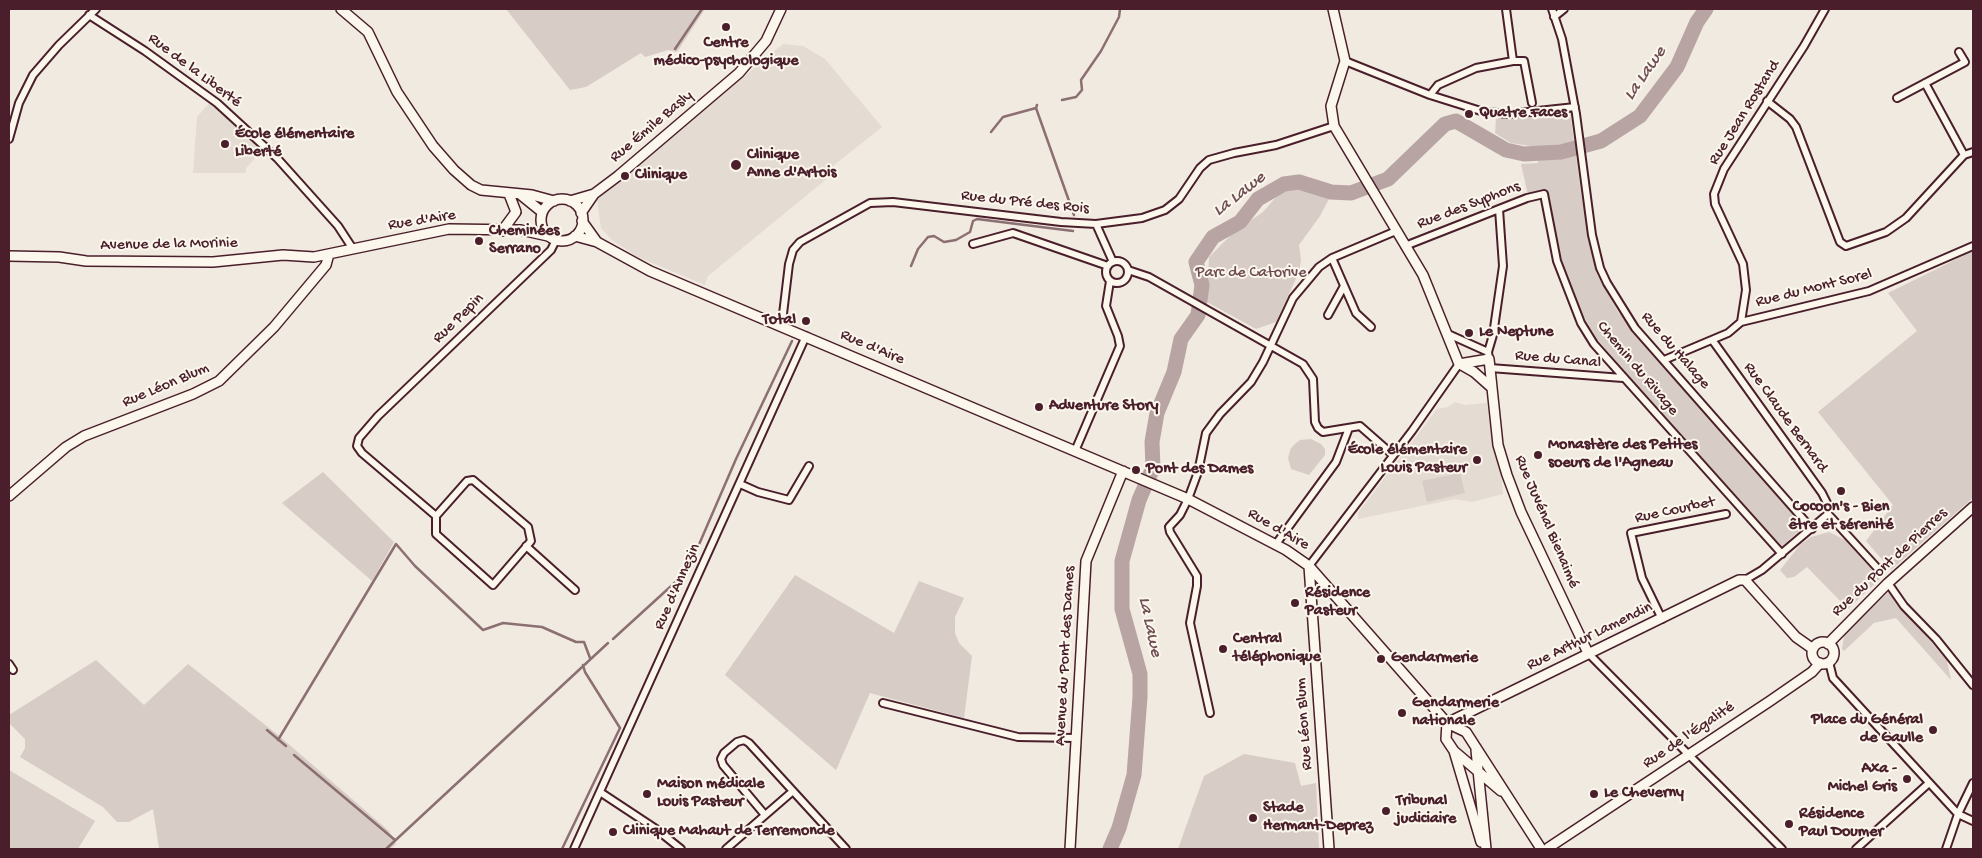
<!DOCTYPE html>
<meta charset="utf-8">
<style>
body{margin:0}
#map{position:relative;width:1982px;height:858px;overflow:hidden;background:#f0eae0;font-family:"Gochi Hand",sans-serif}
canvas{display:block}
.frame{position:absolute;inset:0;border:10px solid #4a1f2b;pointer-events:none}
</style>
<div id="map">
<canvas width="1982" height="858"></canvas>
<div class="frame"></div>
</div>
<script>
const context = document.querySelector('canvas').getContext('2d');
context.lineJoin = 'round';
function paint(path, color) {
  context.fillStyle = color;
  context.fill(path, 'evenodd');
}
function toPath(rows) {
  const path = new Path2D();
  for (const r of rows) {
    if (r.length === 3) {
      path.moveTo(r[0] + r[2], r[1]);
      path.arc(r[0], r[1], r[2], 0, 2 * Math.PI);
      continue;
    }
    path.moveTo(r[0], r[1]);
    for (let i = 2; i < r.length; i += 2) path.lineTo(r[i], r[i + 1]);
  }
  return path;
}
function trace(path, color, width, dash) {
  context.strokeStyle = color;
  context.lineWidth = width;
  context.lineCap = dash ? 'butt' : 'round';
  context.setLineDash(dash || []);
  context.stroke(path);
}
function label(font, color, halo, rows, align = 'center') {
  context.font = font + ' "Gochi Hand",sans-serif';
  context.lineWidth = 4;
  context.setLineDash([]);
  context.textBaseline = 'middle';
  context.strokeStyle = halo;
  context.fillStyle = color;
  for (const [text, x, y, turn = 0] of rows) {
    context.save();
    context.translate(x, y);
    context.rotate((+turn || 0) * Math.PI / 180);
    context.textAlign = isNaN(turn) ? turn : align;
    if (halo) context.strokeText(text, 0, 0);
    context.fillText(text, 0, 0);
    context.restore();
  }
}
paint(toPath([
 [783,44,803,46,825,59,882,127,819,177,829,177,708,276,705,285,638,257,612,240,601,228,597,199],
 [210,102,262,151,246,168,246,173,193,173,197,117],
 [1455,402,1465,405,1487,403,1493,450,1501,475,1503,494,1472,502,1455,499,1358,519,1358,513,1437,409,1448,407]
]), '#e4dbd2');
paint(toPath([
 [506,9,705,9,677,52,668,50,645,57,641,53,586,87,570,90],
 [1570,113,1581,193,1597,275,1618,312,1806,525,1781,547,1663,417,1597,339,1580,310,1560,260,1547,192,1528,195,1521,164,1538,163,1537,147,1511,143,1495,133,1496,119],
 [1295,187,1329,199,1320,216,1299,245,1301,260,1299,272,1276,322,1256,329,1207,302,1209,257,1234,232,1263,212,1283,189],
 [1973,251,1973,498,1891,570,1866,541,1893,505,1818,412,1917,331,1888,293],
 [1311,439,1321,444,1325,449,1325,455,1309,475,1291,469,1288,458,1291,448,1295,444,1300,440],
 [323,472,394,542,372,581,282,503],
 [1460,473,1465,493,1427,502,1422,481],
 [1829,532,1845,540,1880,579,1848,609,1807,567,1794,577,1787,578,1780,570,1800,545,1811,537],
 [795,575,894,633,919,581,964,598,955,617,955,633,959,643,972,656,964,718,870,693,836,770,725,675],
 [1889,592,1947,661,1951,680,1896,618,1874,623,1844,651,1842,649,1844,637,1854,623],
 [96,660,144,705,188,664,278,735,389,831,396,844,390,849,159,849,153,809,129,822,117,822,103,807,20,757,25,748,25,739,9,723,9,715],
 [1244,754,1295,763,1301,786,1316,783,1319,849,1178,849,1204,776],
 [9,770,95,821,78,849,9,849]
]), '#d8ccc6');
trace(toPath([
 [675,49,702,9],
 [1062,100,1076,97,1082,90,1081,80,1101,51,1119,17,1120,9],
 [1037,105,1036,108,1074,215],
 [991,132,1003,117,1036,108],
 [911,266,918,249,928,237,934,236,944,242,956,240,970,232,973,221,977,219,1073,231],
 [613,639,681,577,691,563,736,459,792,341],
 [267,730,286,746],
 [278,740,396,544,415,566,483,630,503,623,542,627,576,642,584,642,590,658],
 [294,755,395,840],
 [386,849,608,643],
 [562,849,620,728,585,672,583,665]
]), '#8c6f72', 2.5);
trace(toPath([
 [1110,849,1119,828,1134,775,1140,697,1140,674,1122,609,1122,561,1139,500,1153,468,1152,442,1157,413,1174,372,1181,339,1198,315,1202,285,1196,262,1213,237,1240,222,1258,199,1284,184,1299,182,1331,192,1351,193,1388,179,1445,124,1456,121,1506,150,1524,154,1561,152,1601,141,1640,116,1677,67,1697,22,1706,9]
]), '#b8a4a2', 15);
const street = toPath([
 [1506,9,1513,61,1524,61,1532,103],
 [1552,9,1562,39,1576,114,1592,235,1600,268,1607,283,1635,328,1812,529],
 [89,15,145,51,217,103,277,158,338,226,353,249],
 [1554,17,1564,9],
 [1345,61,1430,95,1484,112,1510,114,1575,107],
 [1925,83,1964,155],
 [1430,95,1438,85,1476,68,1513,61],
 [1897,98,1965,62,1959,52],
 [1767,101,1790,119,1796,127,1840,242,1846,246,1886,232,1906,218,1964,155,1973,152],
 [9,139,19,103,33,75,59,45,96,9],
 [1096,224,1113,262],
 [973,244,1013,233,1108,266],
 [1405,246,1527,198,1544,194,1557,261,1581,323,1594,344,1782,554],
 [1332,258,1356,313,1371,327],
 [1117,272,11],
 [1128,270,1149,277,1303,364,1313,379,1315,422,1318,428,1323,432,1360,426,1393,455],
 [1328,315,1344,286],
 [1741,322,1746,290,1743,264,1715,204,1714,194,1724,169,1804,46,1825,9],
 [779,325,783,314,789,264,793,250,800,242,870,203,893,202,1061,222,1096,224,1142,218,1165,210,1179,199,1200,168,1209,160,1234,153,1276,145,1334,126],
 [1448,334,1488,352],
 [1713,341,1822,493,1828,505,1828,514],
 [1489,359,1488,352,1493,335,1503,266,1499,209],
 [1664,360,1728,333,1741,322,1869,291,1973,246],
 [1490,368,1623,378],
 [1075,451,1120,346,1118,336,1106,306,1110,281],
 [740,484,758,492,789,500,809,466],
 [436,516,467,481,473,480,528,527,531,541,493,585,436,534,436,516,362,453,357,446,359,438,378,416,551,250,556,240],
 [1276,544,1336,462,1349,428],
 [526,546,575,590],
 [1309,566,1412,431,1459,364],
 [1745,580,1762,570,1828,514,1880,571],
 [1888,583,1904,606,1936,639,1973,685],
 [1662,619,1642,578,1631,533,1726,514],
 [1588,653,1782,849],
 [1829,662,1833,678,1958,814,1973,821],
 [9,664,13,670],
 [883,703,1018,737,1077,738],
 [1210,713,1190,623,1197,586,1197,576,1170,532,1169,527,1180,515,1188,499,1198,472,1206,433,1220,414,1251,382,1263,362,1293,298,1319,267,1332,258,1396,231],
 [600,792,656,829,681,849],
 [765,815,723,765,721,759,724,753,737,742,744,740,749,743,846,849],
 [574,849,806,336],
 [726,849,793,791],
 [1856,849,1929,783],
 [1946,849,1958,814,1973,783]
]);
const secondary = toPath([
 [341,9,368,32,397,92,433,146,454,170,471,185,481,190,532,195,554,201],
 [1333,9,1345,61,1331,106,1334,126,1423,275,1459,364],
 [521,195,542,212],
 [562,220,21],
 [570,201,594,194,618,176,739,73,766,41,781,9],
 [581,213,594,194],
 [582,221,597,242],
 [502,231,516,212,509,194],
 [575,236,597,242,650,271,1188,499,1286,550,1309,566,1447,723],
 [9,256,59,257,86,261,213,262,283,255,314,257,449,229,521,230,548,236],
 [1459,364,1489,359,1498,445,1507,475,1521,512,1588,653],
 [1460,364,1474,372,1492,388],
 [9,496,66,447,84,436,193,394,219,381,274,327,326,265,329,254],
 [1309,566,1329,849],
 [1823,653,11],
 [1828,644,1888,583,1973,507],
 [1447,723,1739,580,1745,580,1796,637,1813,649],
 [1447,723,1466,732,1540,847],
 [1447,723,1446,739,1454,751,1501,791],
 [1476,750,1486,849],
 [1454,751,1481,842],
 [1548,848,1770,701,1812,672,1820,663],
 [1070,849,1086,561,1123,471]
]);
trace(street, '#4a1f2b', 10);
trace(secondary, '#4a1f2b', 12);
trace(street, '#fbf7ec', 6);
trace(secondary, '#fbf7ec', 9);
for (const [x, y, r, color] of [
 [726,27,5,"#4a1f2b"],
 [1469,114,5,"#4a1f2b"],
 [225,144,5,"#4a1f2b"],
 [736,165,6,"#4a1f2b"],
 [625,176,5,"#4a1f2b"],
 [479,241,5,"#4a1f2b"],
 [806,321,5,"#4a1f2b"],
 [1469,333,5,"#4a1f2b"],
 [1039,407,5,"#4a1f2b"],
 [1538,455,5,"#4a1f2b"],
 [1477,460,5,"#4a1f2b"],
 [1136,470,5,"#4a1f2b"],
 [1841,491,5,"#4a1f2b"],
 [1295,603,5,"#4a1f2b"],
 [1223,649,5,"#4a1f2b"],
 [1381,659,5,"#4a1f2b"],
 [1402,713,5,"#4a1f2b"],
 [1933,730,5,"#4a1f2b"],
 [1907,779,5,"#4a1f2b"],
 [647,794,5,"#4a1f2b"],
 [1594,794,5,"#4a1f2b"],
 [1386,811,5,"#4a1f2b"],
 [1253,818,5,"#4a1f2b"],
 [1789,824,5,"#4a1f2b"],
 [613,832,5,"#4a1f2b"]
]) {
  const dot = new Path2D();
  dot.arc(x, y, r, 0, 2 * Math.PI);
  context.fillStyle = color;
  context.fill(dot);
  trace(dot, '#fbf7ec', 2);
}
label('bold 16px', '#4a1f2b', '#fbf7ec', [
 ["Centre",726,44,"center"],
 ["médico-psychologique",726,62,"center"],
 ["Quatre Faces",1479,114],
 ["École élémentaire",235,135],
 ["Liberté",235,153],
 ["Clinique",747,156],
 ["Anne d'Artois",747,174],
 ["Clinique",635,176],
 ["Cheminées",489,232],
 ["Serrano",489,250],
 ["Total",796,321,"right"],
 ["Le Neptune",1479,333],
 ["Adventure Story",1049,407],
 ["Monastère des Petites",1548,446],
 ["soeurs de l'Agneau",1548,464],
 ["École élémentaire",1467,451,"right"],
 ["Louis Pasteur",1467,469,"right"],
 ["Pont des Dames",1146,470],
 ["Cocoon's - Bien",1841,508,"center"],
 ["être et sérenité",1841,526,"center"],
 ["Résidence",1305,594],
 ["Pasteur",1305,612],
 ["Central",1233,640],
 ["téléphonique",1233,658],
 ["Gendarmerie",1391,659],
 ["Gendarmerie",1412,704],
 ["nationale",1412,722],
 ["Place du Général",1923,721,"right"],
 ["de Gaulle",1923,739,"right"],
 ["Axa -",1897,770,"right"],
 ["Michel Gris",1897,788,"right"],
 ["Maison médicale",657,785],
 ["Louis Pasteur",657,803],
 ["Le Cheverny",1604,794],
 ["Tribunal",1396,802],
 ["judiciaire",1396,820],
 ["Stade",1263,809],
 ["Hermant-Deprez",1263,827],
 ["Résidence",1799,815],
 ["Paul Doumer",1799,833],
 ["Clinique Mahaut de Terremonde",623,832]
], 'left');
label('16px', '#4a1f2b', '#fbf7ec', [
 ["Rue de la Liberté",194,71,37],
 ["Rue Jean Rostand",1745,113,-58],
 ["Rue Émile Basly",652,127,-40],
 ["Rue du Pré des Rois",1025,203,6],
 ["Rue des Syphons",1469,206,-21],
 ["Rue d'Aire",422,221,-9],
 ["Avenue de la Morinie",169,245,-1],
 ["Rue du Mont Sorel",1814,289,-14],
 ["Rue Pepin",459,319,-44],
 ["Rue d'Aire",872,348,23],
 ["Rue du Halage",1675,351,49],
 ["Rue du Canal",1558,360,5],
 ["Chemin du Rivage",1637,369,50],
 ["Rue Léon Blum",166,386,-23],
 ["Rue Claude Bernard",1785,418,54],
 ["Rue Courbet",1675,511,-12],
 ["Rue Juvénal Bienaimé",1546,522,67],
 ["Rue d'Aire",1278,530,30],
 ["Rue du Pont de Pierres",1890,563,-43],
 ["Rue d'Annezin",678,587,-66],
 ["Rue Arthur Lamendin",1590,637,-26],
 ["Avenue du Pont des Dames",1066,656,-87],
 ["Rue Léon Blum",1305,724,-94],
 ["Rue de l'Égalité",1689,736,-34]
]);
label('16px', '#6e4a52', '#fbf7ec', [
 ["Parc de Catorive",1251,274]
]);
label('italic 18px', '#704e55', '#fbf7ec', [
 ["La Lawe",1646,74,-55],
 ["La Lawe",1240,195,-38],
 ["La Lawe",1149,627,78]
]);
</script>
